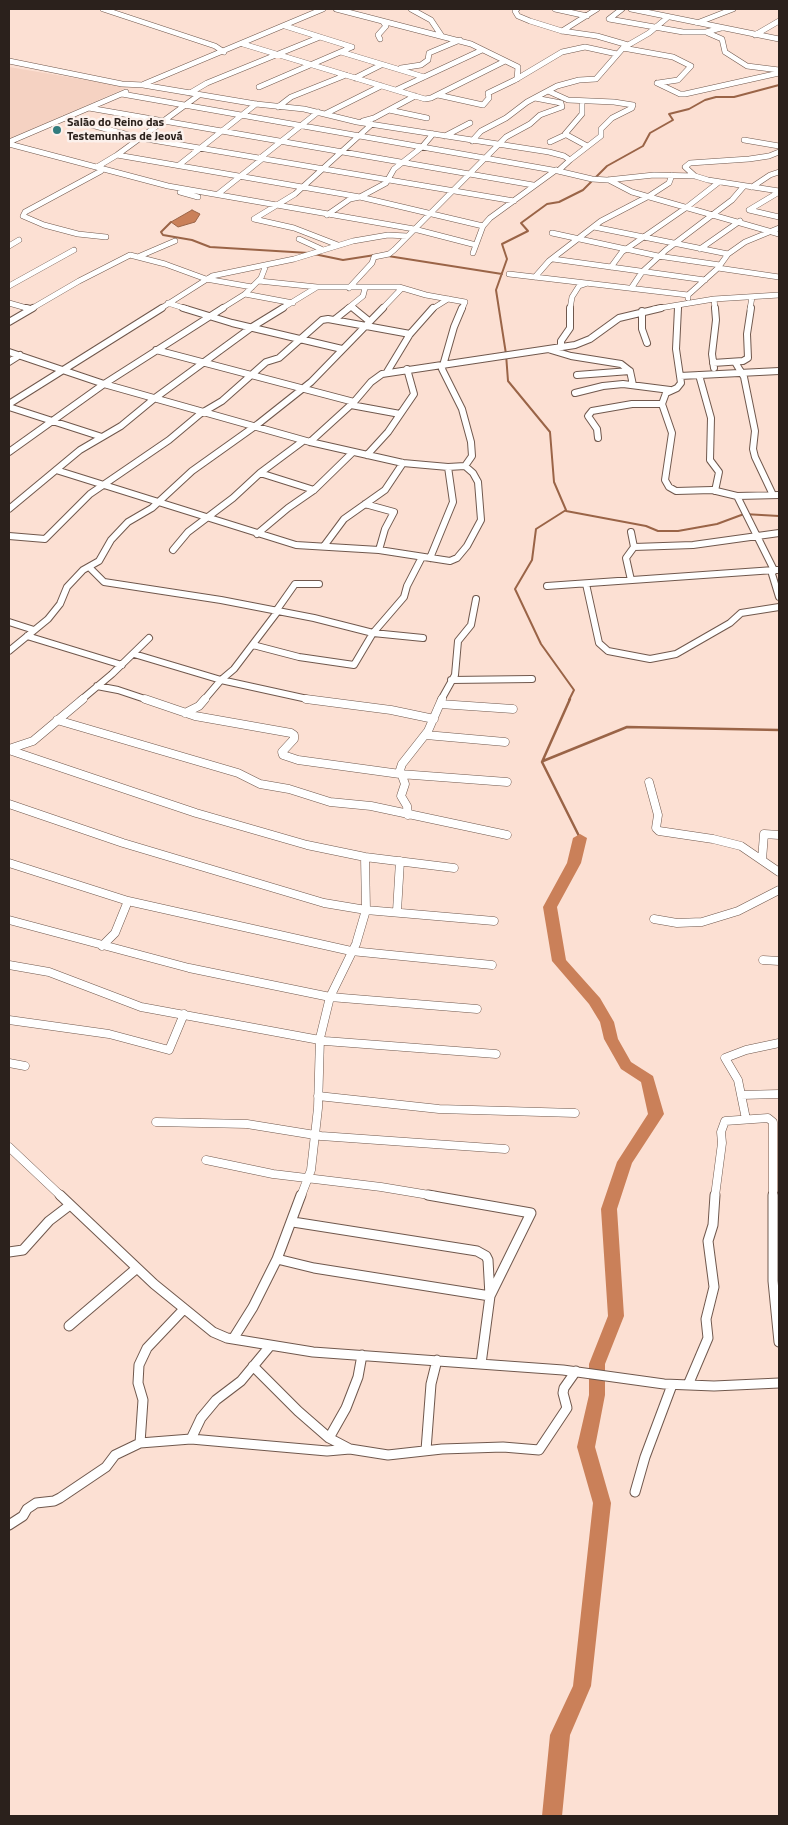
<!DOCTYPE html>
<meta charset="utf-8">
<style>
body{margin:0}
#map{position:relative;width:788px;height:1825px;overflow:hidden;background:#fce0d3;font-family:"Titillium Web",sans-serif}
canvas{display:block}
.frame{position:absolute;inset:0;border:10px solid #2b211c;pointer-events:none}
</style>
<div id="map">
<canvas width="788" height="1825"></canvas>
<div class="frame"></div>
</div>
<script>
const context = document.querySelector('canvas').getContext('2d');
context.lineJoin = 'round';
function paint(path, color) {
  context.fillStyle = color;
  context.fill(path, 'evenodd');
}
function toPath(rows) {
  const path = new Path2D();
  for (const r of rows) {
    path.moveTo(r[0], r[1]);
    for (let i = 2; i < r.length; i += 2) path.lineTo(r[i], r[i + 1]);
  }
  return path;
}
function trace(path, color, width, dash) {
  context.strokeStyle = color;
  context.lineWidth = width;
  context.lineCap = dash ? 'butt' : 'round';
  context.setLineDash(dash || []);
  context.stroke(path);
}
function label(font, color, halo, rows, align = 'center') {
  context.font = font + ' "Titillium Web",sans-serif';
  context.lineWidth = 5;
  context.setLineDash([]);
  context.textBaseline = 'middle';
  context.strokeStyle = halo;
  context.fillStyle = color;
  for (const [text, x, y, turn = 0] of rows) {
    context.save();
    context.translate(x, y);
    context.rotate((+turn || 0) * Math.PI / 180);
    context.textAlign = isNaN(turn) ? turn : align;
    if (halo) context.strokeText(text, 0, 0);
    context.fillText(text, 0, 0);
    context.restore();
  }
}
paint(toPath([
 [9,67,128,87,9,140]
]), '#f5d2c2');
const water = toPath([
 [192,210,200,214,195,222,178,227,171,222,192,210]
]);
paint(water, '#ca8059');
trace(water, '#9a6447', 1);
trace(toPath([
 [171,222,161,232,163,235,192,240,210,247,309,253],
 [314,254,343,260,375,255],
 [388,256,502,274],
 [566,511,646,526,658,531,678,531,717,524,744,514,779,516],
 [569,700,574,690,541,644,515,589,532,560,536,529,566,510,554,482,550,432,508,381,506,354,496,290,507,259,502,244,528,231,521,223,547,204,559,202,583,190,607,166,643,146,650,133,673,120,669,114,689,109,705,100,716,97,734,97,779,85]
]), '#9a6447', 2);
trace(toPath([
 [570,699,542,762,580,838],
 [543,761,627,727,779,730]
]), '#9a6447', 2.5);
paint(toPath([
 [580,834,587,838,581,863,557,907,566,960,600,998,614,1022,618,1039,631,1062,653,1076,664,1114,632,1163,617,1209,624,1316,605,1364,605,1395,595,1447,611,1503,591,1686,570,1735,562,1816,542,1816,550,1735,573,1686,593,1503,577,1447,589,1395,589,1364,608,1316,601,1209,617,1162,648,1114,641,1082,621,1069,604,1039,600,1022,589,1004,552,961,543,907,567,863,573,838,580,834]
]), '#ca8059');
const minorFar3 = toPath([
 [103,9,215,46,224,52],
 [336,9,471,44,518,67,517,79],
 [411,9,431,20,441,35],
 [517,9,515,11,518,16,530,21,562,31,597,36,628,45],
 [555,9,587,16],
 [622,9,609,19,683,32,706,32,721,28],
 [631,9,779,39],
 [697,23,733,9],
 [285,26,352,47],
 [562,31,597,9],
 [708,33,722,39,725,52,747,66,779,70],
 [755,35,779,21],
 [380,39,378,35,386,26,383,22],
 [243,44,425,99,431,98,505,61],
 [623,48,673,57,691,66,678,80,658,83],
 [341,52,424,77],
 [9,61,122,84,143,85,256,104,304,109,357,122,549,152,564,156,570,160,558,171,592,179,607,180,654,175,695,176,708,180,779,191],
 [401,68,421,65,428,60,429,53,460,40],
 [355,78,381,65],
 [657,83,680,94,685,94,779,73],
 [144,84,323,9],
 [259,87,352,47],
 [396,90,482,50],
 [548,91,568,100,614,102,633,105],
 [190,93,207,83,320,37],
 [122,94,558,171],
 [438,95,483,105,489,98,488,93,515,80,562,52,585,47,617,54],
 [582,101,582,114,565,134,587,146],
 [278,107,291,97,346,75],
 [89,108,533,185],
 [389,110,427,118],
 [325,114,381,86],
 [65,118,140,138,514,201],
 [363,121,374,118,415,96],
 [445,136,470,123],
 [744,140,779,146],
 [472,141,481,131,506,118,527,102,557,86,579,80,596,79,623,48,649,33,668,17],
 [9,142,126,92],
 [550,142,565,135],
 [9,144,168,186,414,229,476,245],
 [117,155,360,197,483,226],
 [259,159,318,112],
 [570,160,601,136,601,129,612,118,632,108,633,105],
 [179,165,256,104],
 [97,167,117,155,199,95],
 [101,171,25,212,23,216,44,225,78,234,106,237],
 [695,176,685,167,690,163,749,159,769,156,779,152],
 [609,180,632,192,779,234],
 [752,187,770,175,779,172],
 [180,192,198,197],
 [779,192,749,210,779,217],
 [218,194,262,159],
 [327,215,350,199,360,197,386,183,394,169,422,147,433,134],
 [594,227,728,254],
 [552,233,658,256,720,265],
 [299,239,321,249],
 [338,245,294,228,254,219,295,194,372,124],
 [9,246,19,240],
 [700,249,740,221],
 [473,253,483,226,490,218,556,170],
 [140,256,175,241],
 [553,259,705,280],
 [611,267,622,252,687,207,719,182],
 [718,268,779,277],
 [509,274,688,295],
 [535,277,549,261,601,221,649,196,669,183,672,175],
 [259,281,317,287],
 [9,286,74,250],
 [632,287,642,272,666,250,732,200,744,186],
 [349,288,372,263,374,257,389,254,394,250,506,137,530,124,540,115,562,107,561,103,535,98],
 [245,294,293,303],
 [688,298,688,295,718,268,728,254,745,242,779,228],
 [714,299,715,309],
 [9,303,30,309],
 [168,303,187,309],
 [352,307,355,309],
 [31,309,79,281,130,255,165,264,206,279,252,287],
 [160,309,212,276,294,259,353,241,388,235,407,236],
 [221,309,245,294,261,278,266,265],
 [281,309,317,287,399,287,426,295,465,302,462,309],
 [347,309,363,296,365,288],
 [382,309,402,288],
 [432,309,448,299],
 [570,309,572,297,579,286,585,284],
 [654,309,714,299,779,295],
 [678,309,678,305],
 [750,309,752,297]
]);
const minorFar2 = toPath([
 [26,308,30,309],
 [183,308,232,323,342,349],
 [353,308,369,321],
 [462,308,454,327,442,369,462,409,471,442,472,456,465,466],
 [678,308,676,349,681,383,677,388,666,393,662,404,672,433,665,480,669,487,676,491,712,490,737,496,774,570,779,570],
 [642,311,642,329,647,343],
 [334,320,349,308],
 [9,322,33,308],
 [561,347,561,341,570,328,570,308],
 [156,350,354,402],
 [551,350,571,356,621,364,630,371,633,385],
 [9,352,104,384,310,442,403,463,448,467,465,466,473,473,478,482,481,520,467,546,457,558,450,561,379,550,296,545,56,470],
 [9,362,20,355],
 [735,362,744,377,755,431,753,449,755,457,773,495],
 [713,363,743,361,748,358,747,334,751,308],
 [714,368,712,354,716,320,715,308],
 [387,372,410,334,433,308],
 [577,375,630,371],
 [699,375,711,418,710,460,719,472,715,491],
 [680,376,779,371],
 [575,393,603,386,623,384,670,390],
 [9,404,162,308],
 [351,405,400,414],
 [9,407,102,437],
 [598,438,597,429,588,416,592,411,632,404,662,404],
 [310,442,354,402,371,382,382,374,575,345,590,339,619,318,661,308],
 [9,452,104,384,223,308],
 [367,455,388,432,414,394,407,369],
 [260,473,314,490],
 [737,496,779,495],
 [365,504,394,512,385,529,379,550],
 [9,509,80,450,121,426,155,398,252,327,283,308],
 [631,532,634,547,626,558,631,580],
 [257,534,288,508,314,490,353,452],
 [9,536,45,539,90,494,169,440,200,414,222,401,266,362,279,358,322,320,328,319,410,334],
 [324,546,344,519,385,490,403,463],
 [634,547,693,545,779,533],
 [173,550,188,532,233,498,260,473,303,441],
 [430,558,453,502,448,467],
 [89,567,104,582,221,600,314,618,373,633,423,638],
 [586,584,599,643,608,651,650,659,676,654,730,623,741,613,779,607],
 [547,586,774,570,772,574,779,597],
 [276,611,295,584,319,584],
 [9,622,34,630],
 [27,636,122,665],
 [253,645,299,657,354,665,373,633,404,597,407,586,422,557],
 [9,651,48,619,60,604,67,587,83,570,99,561,111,540,128,522,152,508,192,471,258,424,311,382,383,308],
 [134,654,221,680,312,700],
 [451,680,532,679],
 [97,686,118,690,148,700],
 [81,700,112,674,149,638],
 [204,700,221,680,234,669,278,611],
 [441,700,455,675,458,641,471,625,476,599]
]);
const minorFar1 = toPath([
 [145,699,195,716,291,733,294,735,294,739,282,752,283,755,298,760,400,774,507,782],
 [306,699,391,710,434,719],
 [440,704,513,709],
 [185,713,199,706,205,699],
 [57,720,238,773,260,784,289,789,330,802,371,806,507,835],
 [426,735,505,742],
 [9,749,33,741,83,699],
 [9,750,196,813,307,845,365,857,454,868],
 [649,782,658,815,656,828,659,831,713,839,741,846,779,872],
 [9,804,123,843,324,903,366,910,494,921],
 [408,815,407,806,401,796,405,784,400,770,402,764,428,731,442,699],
 [762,860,764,834,779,835],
 [9,863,128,901,351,951,492,965],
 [397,911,400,861],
 [654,919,677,923,702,922,738,911,779,890],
 [9,920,189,968,330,997,477,1009],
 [102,946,115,933,128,901],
 [763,960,779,961],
 [9,965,49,972,141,1007,325,1041,496,1054],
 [9,1020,109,1034,169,1050,184,1014],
 [9,1063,25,1066],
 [741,1095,779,1094],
 [318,1096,439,1109,575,1113],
 [746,1119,738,1080,725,1058,746,1050,779,1043],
 [156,1122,247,1124,321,1136,505,1149],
 [9,1147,61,1196],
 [206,1160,273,1174,381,1187,435,1196],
 [301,1196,311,1170,318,1108,320,1038,330,997,356,944,366,910,365,857],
 [715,1196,722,1143,721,1132,725,1121,768,1118,773,1122,773,1196]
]);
const minor = toPath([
 [60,1195,154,1284,213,1332,227,1338,313,1352,563,1370,664,1384,714,1386,779,1383],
 [428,1195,531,1213,490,1296,481,1364],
 [773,1195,773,1281,779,1342],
 [293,1222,477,1251,486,1256,488,1260,490,1296],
 [9,1252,23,1250,49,1221,70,1205],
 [277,1259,314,1268,490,1296],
 [69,1326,137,1268],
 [233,1339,253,1307,277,1259,301,1195],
 [253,1366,298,1411,329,1438,350,1449,388,1455,442,1449,503,1447,539,1450,567,1408,563,1393,564,1388,576,1371],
 [688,1385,708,1338,706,1319,714,1287,708,1241,713,1225,715,1195],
 [329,1438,346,1408,358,1377,362,1355],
 [191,1439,201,1418,216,1400,241,1381,270,1346],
 [140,1443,143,1400,138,1383,139,1365,147,1348,184,1309],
 [426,1450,431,1384,437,1360],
 [635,1492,645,1457,672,1385],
 [9,1525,23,1516,27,1509,36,1503,54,1501,60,1498,106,1467,115,1455,140,1443,191,1439,327,1451,350,1449]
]);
trace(minorFar3, '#70584d', 6);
trace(minorFar2, '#70584d', 8);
trace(minorFar1, '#70584d', 9);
trace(minor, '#70584d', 11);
trace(minorFar3, '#fff', 5);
trace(minorFar2, '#fff', 6);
trace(minorFar1, '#fff', 8);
trace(minor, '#fff', 9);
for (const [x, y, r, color] of [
 [57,130,5,"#327c7e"]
]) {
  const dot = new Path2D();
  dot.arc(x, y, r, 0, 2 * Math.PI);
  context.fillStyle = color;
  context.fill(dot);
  trace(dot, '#fcf1ec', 2);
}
label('bold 12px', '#2b211c', '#fcf1ec', [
 ["Salão do Reino das",67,123],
 ["Testemunhas de Jeová",67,137]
], 'left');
</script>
